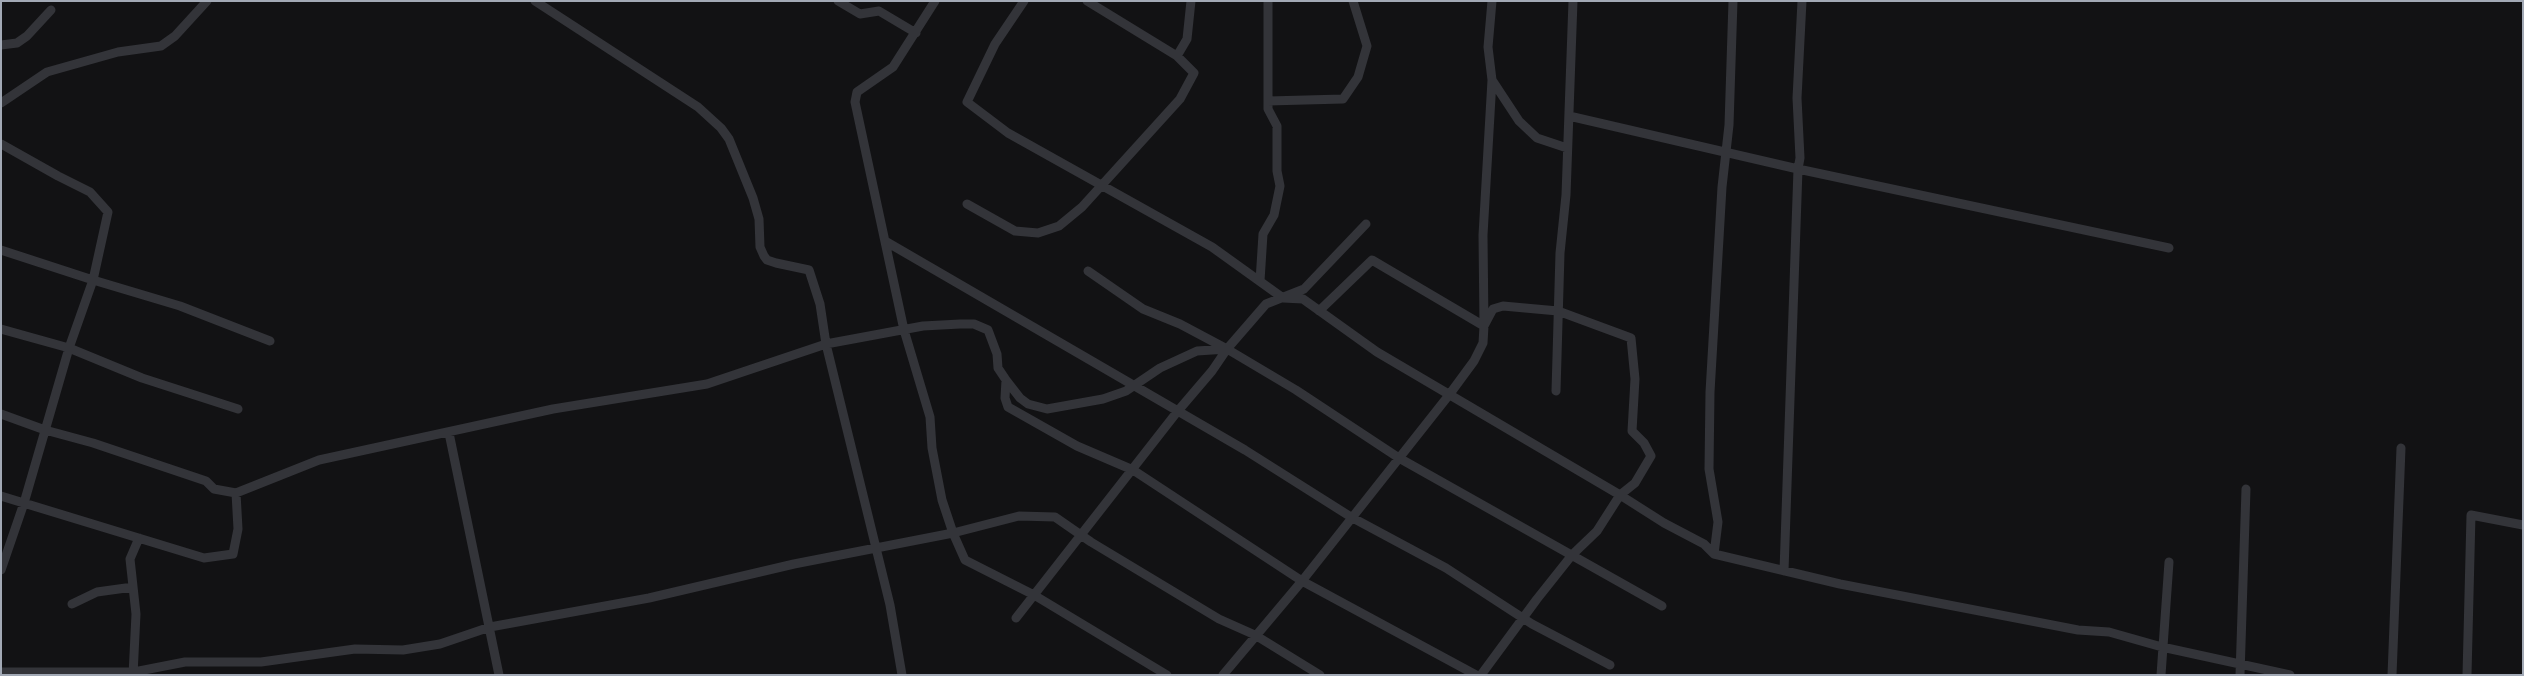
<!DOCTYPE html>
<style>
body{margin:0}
#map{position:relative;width:2524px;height:676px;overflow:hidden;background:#121214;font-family:Roboto,sans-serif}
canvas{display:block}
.frame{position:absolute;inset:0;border:2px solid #a2a9b5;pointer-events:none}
</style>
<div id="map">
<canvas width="2524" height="676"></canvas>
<div class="frame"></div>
</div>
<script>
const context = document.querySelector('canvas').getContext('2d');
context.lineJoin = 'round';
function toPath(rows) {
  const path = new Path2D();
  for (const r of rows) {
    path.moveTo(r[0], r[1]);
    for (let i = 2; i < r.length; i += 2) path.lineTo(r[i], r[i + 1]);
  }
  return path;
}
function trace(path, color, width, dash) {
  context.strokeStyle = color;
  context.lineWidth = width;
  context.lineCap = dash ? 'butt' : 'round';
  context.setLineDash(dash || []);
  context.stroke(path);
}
trace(toPath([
 [535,1,698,107,721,128,729,139,753,198,759,219,760,247,764,256,767,260,776,263,809,270,820,304,826,344,890,605,902,675],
 [838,1,860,14,879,11,916,33],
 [935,1,893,67,857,92,855,102,904,330,930,417,932,448,942,500,953,533,965,560,1034,595,1167,675],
 [1024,1,995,44,967,102,1008,133,1212,247,1283,298,1303,299,1377,352,1620,495,1664,523,1704,544,1714,554,1840,584,2078,630,2109,632,2162,647,2290,675],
 [1492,1,1488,47,1492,80,1519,121,1537,138,1567,148],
 [1,45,17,43,27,36,51,10],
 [1177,56,1187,39,1191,1],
 [1268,101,1343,99,1358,77,1367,46,1353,1],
 [1,103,47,72,118,52,161,46,175,36,207,1],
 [1569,116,1798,169,1800,158,1797,98,1802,1],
 [1,144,58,176,90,192,108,212,93,280,1,250],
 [967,204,1015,231,1038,233,1059,226,1082,207,1180,99,1194,73,1177,56,1087,1],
 [885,241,1245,450,1351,517,1446,568,1532,624,1610,665],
 [1088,271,1143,309,1180,324,1227,349,1296,390,1399,458,1662,606],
 [1260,281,1263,234,1274,215,1280,186,1277,171,1277,126,1268,109,1268,1],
 [1,329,69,348,142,378,238,409],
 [1006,380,1005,398,1008,407,1077,446,1133,470,1302,581,1476,675],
 [1556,391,1560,253,1566,195,1573,1],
 [1,414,45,430,93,443,206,481,214,489,236,493,319,460,553,409,707,384,826,344,923,326,960,324,974,324,988,330,997,354,998,368,1006,380,1020,398,1028,404,1047,409,1103,399,1126,391,1160,368,1197,351,1227,349,1266,304,1304,289,1366,224],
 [449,433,499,675],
 [1,496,204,558,233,554,238,529,236,493],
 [1714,554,1718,522,1709,469,1710,392,1722,187,1729,125,1733,1],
 [1,570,24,503,69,348,93,280,180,306,270,341],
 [1784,571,1798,169,2169,248],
 [72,604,97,592,133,587],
 [1016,618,1177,412,1212,371,1227,349],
 [1,672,134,672,185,662,261,662,355,649,403,650,440,644,490,627,649,598,794,564,953,533,1019,516,1055,517,1091,542,1219,619,1255,635,1320,675],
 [133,675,136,614,130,559,139,538],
 [1223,675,1302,581,1449,395,1474,361,1483,343,1484,326,1372,260,1319,311],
 [1481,675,1537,599,1572,555,1597,531,1620,495,1635,483,1651,456,1644,443,1632,431,1635,379,1631,338,1558,311,1503,306,1493,309,1484,326,1483,235,1492,80],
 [2161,675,2169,562],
 [2240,675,2246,489],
 [2392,675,2401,448],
 [2467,675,2471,515,2523,525]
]), '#333439', 9);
</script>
